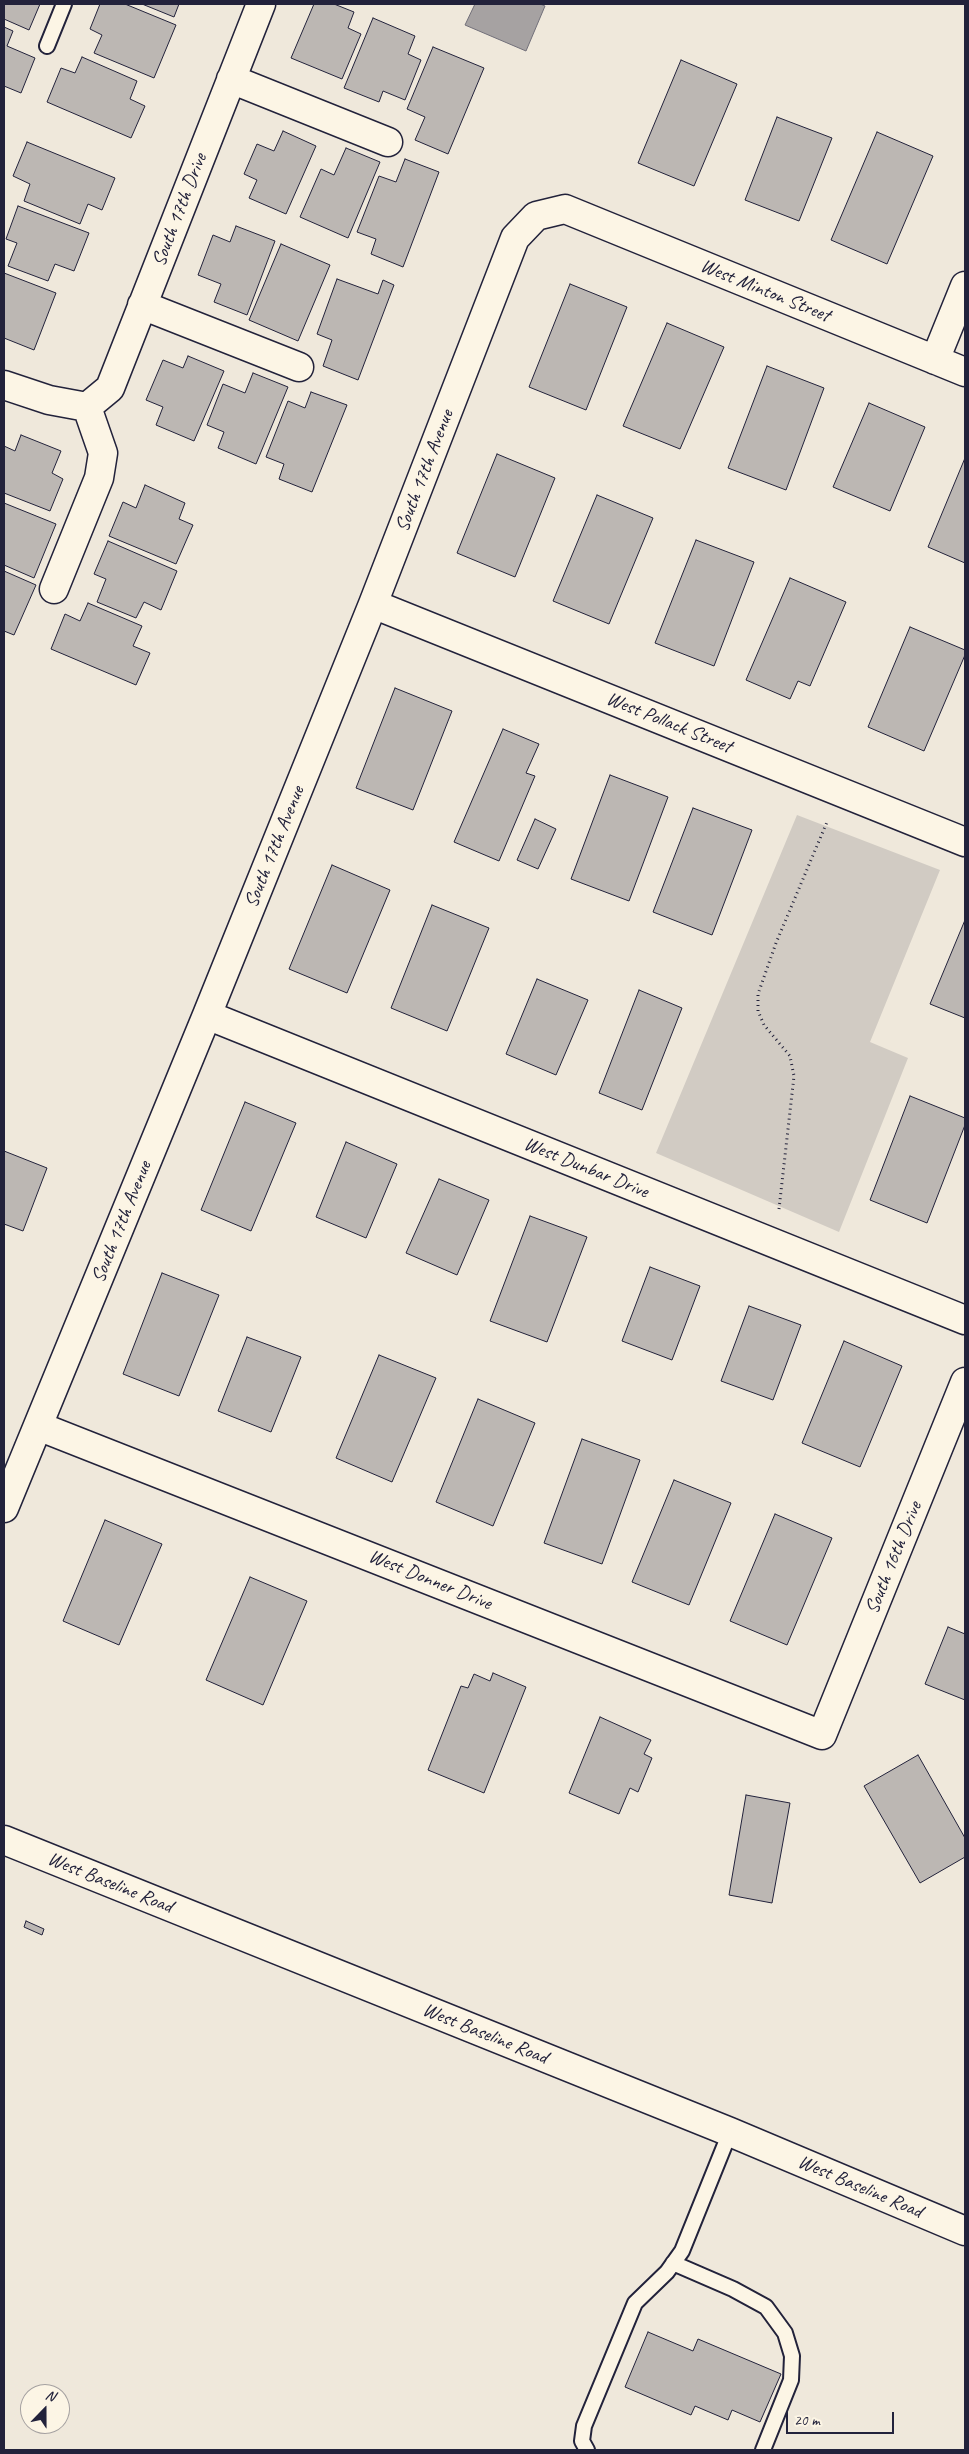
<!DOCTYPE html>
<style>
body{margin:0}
#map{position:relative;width:969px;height:2454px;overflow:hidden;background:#efe8db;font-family:Caveat,sans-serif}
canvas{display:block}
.frame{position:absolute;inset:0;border:5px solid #22223b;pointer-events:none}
.north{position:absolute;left:20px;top:2384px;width:50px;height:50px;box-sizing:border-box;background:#fcf5e5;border:1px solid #a5a1a1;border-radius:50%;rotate:22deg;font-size:14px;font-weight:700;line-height:20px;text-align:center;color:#22223b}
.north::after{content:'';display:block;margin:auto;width:18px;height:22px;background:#22223b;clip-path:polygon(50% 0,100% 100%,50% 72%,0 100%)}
.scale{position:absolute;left:786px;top:2412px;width:108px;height:22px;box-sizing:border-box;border:2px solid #22223b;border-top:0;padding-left:6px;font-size:15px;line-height:18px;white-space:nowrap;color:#22223b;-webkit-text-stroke:4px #fcf5e5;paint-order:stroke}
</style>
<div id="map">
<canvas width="969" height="2454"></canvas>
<div class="frame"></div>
<div class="north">N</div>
<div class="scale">20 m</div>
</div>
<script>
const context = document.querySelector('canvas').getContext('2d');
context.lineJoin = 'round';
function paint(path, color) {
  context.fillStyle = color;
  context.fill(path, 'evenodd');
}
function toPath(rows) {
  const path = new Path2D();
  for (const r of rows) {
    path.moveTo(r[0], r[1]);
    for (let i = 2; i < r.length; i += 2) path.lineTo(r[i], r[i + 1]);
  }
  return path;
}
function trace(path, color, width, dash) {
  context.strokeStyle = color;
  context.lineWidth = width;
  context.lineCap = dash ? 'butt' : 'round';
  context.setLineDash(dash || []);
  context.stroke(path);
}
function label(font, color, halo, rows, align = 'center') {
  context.font = font + ' Caveat,sans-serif';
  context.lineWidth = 4;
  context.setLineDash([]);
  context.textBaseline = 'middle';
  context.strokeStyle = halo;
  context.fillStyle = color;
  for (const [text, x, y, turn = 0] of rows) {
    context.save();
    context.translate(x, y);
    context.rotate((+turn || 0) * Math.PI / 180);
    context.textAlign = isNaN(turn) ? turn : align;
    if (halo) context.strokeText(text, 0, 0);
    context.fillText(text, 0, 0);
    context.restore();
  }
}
paint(toPath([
 [797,815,940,870,870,1042,908,1058,839,1232,656,1153]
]), '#d1cbc3');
const water = toPath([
 [475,4,540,4,545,6,526,51,465,25,475,4]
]);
paint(water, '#a6a2a2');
trace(water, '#716f79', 1);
const building = toPath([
 [4,4,40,4,29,30,4,19,4,4],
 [100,4,125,4,176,25,154,78,94,53,102,35,90,29,100,4],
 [142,4,179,4,174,17,142,4],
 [314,4,334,4,354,12,348,28,361,34,342,79,291,58,314,4],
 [373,18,415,36,408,54,421,60,405,100,383,91,379,102,344,88,373,18],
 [4,27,13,31,7,46,35,58,21,93,4,86,4,27],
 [433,47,484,68,448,154,415,140,425,117,407,109,433,47],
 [82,57,137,81,130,99,145,106,131,138,47,102,61,68,75,73,82,57],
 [681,60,737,84,694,186,638,163,681,60],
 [777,117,832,138,799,221,745,200,777,117],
 [283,131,316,146,286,214,249,198,257,180,244,174,257,144,274,151,283,131],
 [877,132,933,156,887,264,831,240,877,132],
 [27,142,115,178,102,210,88,204,80,224,24,201,30,184,13,176,27,142],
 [346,148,380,162,348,238,300,217,321,169,334,175,346,148],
 [405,159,439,172,403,267,371,254,376,239,357,232,379,176,396,182,405,159],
 [18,206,89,233,74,271,55,264,48,281,8,266,17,243,6,239,18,206],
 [236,226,275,241,247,315,214,302,221,284,198,275,213,235,230,242,236,226],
 [281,244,330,265,298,341,249,320,281,244],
 [4,273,56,293,34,350,4,338,4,273],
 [337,279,378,294,383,280,394,285,358,380,323,366,332,340,317,334,337,279],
 [570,284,627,307,586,410,529,387,570,284],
 [667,323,724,347,680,449,623,426,667,323],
 [188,356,224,371,194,441,156,425,163,407,146,400,163,360,183,368,188,356],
 [767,366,824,388,786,490,728,468,767,366],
 [253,373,288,387,256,464,218,448,224,432,207,425,223,384,245,393,253,373],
 [311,392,347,405,312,492,279,479,284,464,266,457,288,401,305,408,311,392],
 [869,403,925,427,890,511,833,487,869,403],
 [21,435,61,451,52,473,63,479,50,511,4,493,4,446,15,451,21,435],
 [497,454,555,478,515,577,457,553,497,454],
 [965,458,965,563,928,547,965,458],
 [145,485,185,503,179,519,193,525,176,564,109,536,123,502,136,508,145,485],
 [597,495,653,518,609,624,553,601,597,495],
 [4,503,56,524,34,578,4,565,4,503],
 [696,540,754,562,714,666,655,643,696,540],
 [108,541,177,571,161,610,144,602,136,618,97,602,106,579,94,574,108,541],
 [4,571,36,585,14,635,4,631,4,571],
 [790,578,846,602,810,686,798,681,790,699,746,680,790,578],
 [88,603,142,626,133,646,150,653,136,685,51,649,65,614,80,621,88,603],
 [910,627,965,650,965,655,924,751,868,727,910,627],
 [395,688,452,711,413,810,356,788,395,688],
 [503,729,539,744,526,773,535,776,499,861,454,842,503,729],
 [610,775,668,797,629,901,571,879,610,775],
 [693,808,752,830,712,935,653,912,693,808],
 [535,819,556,829,538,869,517,860,535,819],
 [332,865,390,890,347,993,289,969,332,865],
 [432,905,489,928,447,1031,391,1008,432,905],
 [965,920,965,1018,930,1004,965,920],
 [537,979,588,1000,556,1075,506,1054,537,979],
 [639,990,682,1008,642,1110,599,1093,639,990],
 [910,1096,965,1118,965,1125,927,1223,870,1200,910,1096],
 [245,1102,296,1123,251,1231,201,1210,245,1102],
 [346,1142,397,1164,366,1238,316,1217,346,1142],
 [4,1151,47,1168,23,1231,4,1224,4,1151],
 [439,1179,489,1200,457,1275,406,1253,439,1179],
 [530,1216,587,1237,547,1342,490,1321,530,1216],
 [650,1267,700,1286,672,1360,622,1341,650,1267],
 [162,1273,219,1295,179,1396,123,1374,162,1273],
 [749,1306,801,1325,773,1400,721,1381,749,1306],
 [247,1337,301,1357,271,1432,218,1411,247,1337],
 [844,1341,902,1366,860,1467,802,1443,844,1341],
 [379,1355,436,1378,392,1482,336,1458,379,1355],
 [478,1399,535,1423,493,1526,436,1502,478,1399],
 [582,1439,640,1460,602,1564,544,1543,582,1439],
 [674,1480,731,1503,689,1605,632,1582,674,1480],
 [775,1514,832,1538,787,1645,730,1621,775,1514],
 [105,1520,162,1544,119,1645,63,1621,105,1520],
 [250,1577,307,1601,263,1705,206,1680,250,1577],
 [948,1627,965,1634,965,1700,925,1684,948,1627],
 [493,1673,526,1687,484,1793,428,1770,461,1686,468,1688,474,1674,490,1681,493,1673],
 [600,1717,651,1740,644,1754,652,1758,638,1792,630,1788,619,1814,569,1793,600,1717],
 [918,1755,965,1838,965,1857,920,1883,864,1786,918,1755],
 [746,1795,790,1803,772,1903,729,1895,746,1795],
 [26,1921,44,1929,42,1935,24,1927,26,1921],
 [648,2332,693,2351,698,2339,781,2374,760,2422,732,2410,728,2420,695,2406,691,2415,625,2387,648,2332]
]);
paint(building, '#bcb7b3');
trace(building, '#22223b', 1);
const service = toPath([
 [47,46,64,4],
 [673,2263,733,2289,766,2307,785,2333,792,2356,791,2380,763,2450],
 [587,2450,582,2441,584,2426,635,2303,667,2272,682,2251,730,2132]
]);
const minor = toPath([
 [231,79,388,142],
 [142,305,299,367],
 [935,360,965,286],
 [4,385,49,400,87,407],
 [87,407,110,388,261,4],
 [54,589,99,478,103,453,87,407],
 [373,604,965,842],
 [207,1015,965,1320],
 [38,1426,822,1735,965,1382],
 [4,1508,207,1015,373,604,515,238,536,216,565,209,965,372]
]);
const primary = toPath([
 [4,1840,730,2132,965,2231]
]);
trace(service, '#22223b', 18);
trace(minor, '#22223b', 31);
trace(primary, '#22223b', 31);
trace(toPath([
 [779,1209,794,1076,790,1056,764,1025,758,1011,758,994,776,943,827,822]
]), '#22223b', 3, [1, 4]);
trace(service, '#fcf5e5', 14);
trace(minor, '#fcf5e5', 28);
trace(primary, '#fcf5e5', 28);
label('20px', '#22223b', '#fcf5e5', [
 ["South 17th Drive",180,210,-69],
 ["West Minton Street",765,291,22],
 ["South 17th Avenue",425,471,-69],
 ["West Pollack Street",669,723,22],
 ["South 17th Avenue",275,847,-68],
 ["West Dunbar Drive",586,1168,22],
 ["South 17th Avenue",122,1222,-68],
 ["South 16th Drive",894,1558,-68],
 ["West Donner Drive",430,1580,22],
 ["West Baseline Road",110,1883,22],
 ["West Baseline Road",485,2034,22],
 ["West Baseline Road",860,2187,23]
]);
</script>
